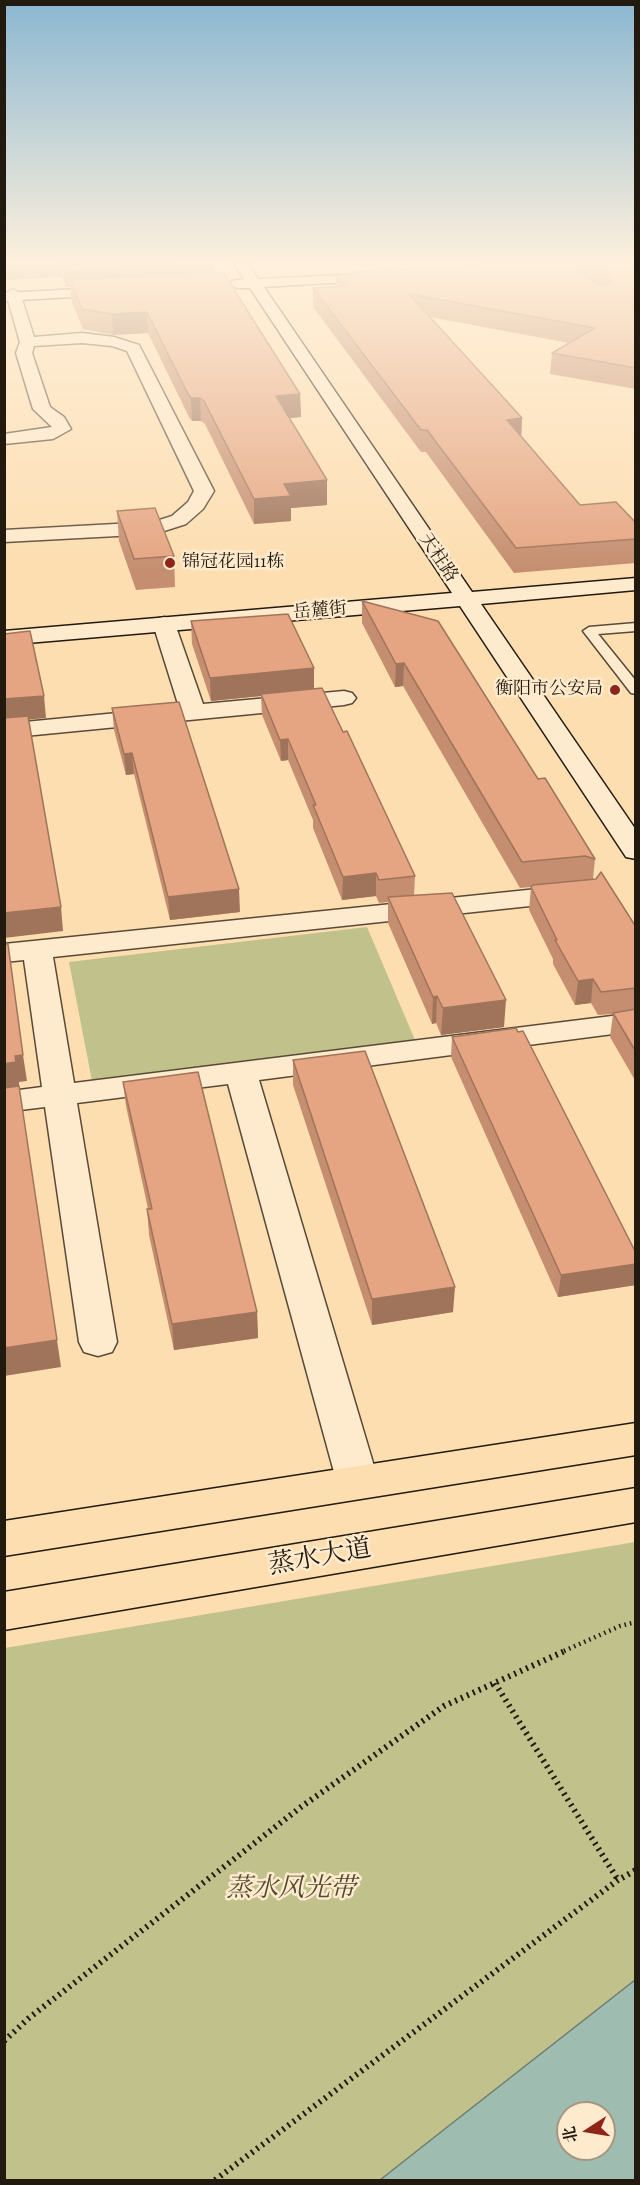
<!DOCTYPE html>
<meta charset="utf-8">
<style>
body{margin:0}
#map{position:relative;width:640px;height:2185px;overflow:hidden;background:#fddeb1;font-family:Alegreya,"Noto Serif SC",serif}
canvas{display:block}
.frame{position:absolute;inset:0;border:6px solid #22190f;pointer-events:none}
.north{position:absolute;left:556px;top:2101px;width:60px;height:60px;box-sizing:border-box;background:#feeacc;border:2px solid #a69680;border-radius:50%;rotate:258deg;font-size:16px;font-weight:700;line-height:24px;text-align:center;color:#22190f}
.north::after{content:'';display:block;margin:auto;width:21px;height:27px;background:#8f2418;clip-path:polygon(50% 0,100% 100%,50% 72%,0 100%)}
</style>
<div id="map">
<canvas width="640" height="2185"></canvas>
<div class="frame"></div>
<div class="north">北</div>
</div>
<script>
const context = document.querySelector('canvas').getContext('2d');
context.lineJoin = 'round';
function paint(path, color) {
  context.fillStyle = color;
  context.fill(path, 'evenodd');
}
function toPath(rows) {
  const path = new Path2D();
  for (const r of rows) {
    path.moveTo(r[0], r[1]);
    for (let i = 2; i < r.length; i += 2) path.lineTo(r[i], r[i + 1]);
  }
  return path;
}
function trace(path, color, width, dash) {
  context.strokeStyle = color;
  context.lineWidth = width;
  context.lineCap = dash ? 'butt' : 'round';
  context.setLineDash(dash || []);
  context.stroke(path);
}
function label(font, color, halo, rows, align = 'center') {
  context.font = font + ' Alegreya,"Noto Serif SC",serif';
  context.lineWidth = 5;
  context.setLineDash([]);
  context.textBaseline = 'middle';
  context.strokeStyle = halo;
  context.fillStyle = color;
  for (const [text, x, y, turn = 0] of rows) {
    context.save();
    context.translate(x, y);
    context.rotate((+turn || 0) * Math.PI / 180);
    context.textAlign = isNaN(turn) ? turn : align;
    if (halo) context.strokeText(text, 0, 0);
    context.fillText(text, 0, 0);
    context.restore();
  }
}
paint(toPath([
 [367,927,415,1040,92,1081,69,962],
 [635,1542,635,1981,385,2180,5,2180,5,1648]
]), '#c0c18b');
const water = toPath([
 [635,1980,635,2180,380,2180,446,2128,635,1980],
 [568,2113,604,2113,604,2149,568,2149,568,2113]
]);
paint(water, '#9fbcb0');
trace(water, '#6d7b70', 1.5);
const lane = toPath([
 [636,623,636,631,598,634,636,681,636,694,631,693,583,631,589,627,636,623]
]);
const street = toPath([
 [13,289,20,293,34,337,82,333,114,337,139,345,214,491,203,509,186,524,155,534,4,542,4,530,153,522,172,516,188,502,194,491,127,351,112,346,82,343,34,346,32,353,50,407,64,417,71,429,53,439,4,444,4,434,52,427,33,409,16,353,20,342,6,293,13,289],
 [164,617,172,619,175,624,203,704,344,691,352,693,356,698,352,703,344,705,4,738,4,724,179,707,153,624,156,619,164,617],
 [576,885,586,888,590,894,586,900,53,957,74,1083,636,1013,636,1031,259,1080,379,1483,373,1495,358,1499,343,1495,337,1483,228,1084,77,1103,117,1342,112,1352,98,1356,84,1352,79,1342,45,1107,4,1112,4,1092,42,1087,24,960,4,962,4,944,576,885]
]);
const secondary = toPath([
 [234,264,248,264,258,279,385,273,387,276,380,280,264,287,472,592,636,578,636,590,481,604,636,830,636,859,626,857,460,606,4,645,4,631,452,593,250,288,237,288,230,284,232,281,244,279,234,264],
 [526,264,602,264,595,268,528,272,521,268,526,264],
 [117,287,124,291,122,294,4,301,4,293,117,287]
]);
const primary = toPath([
 [636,1423,636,1455,4,1556,4,1521,636,1423],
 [636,1488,636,1522,4,1630,4,1592,636,1488]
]);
trace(lane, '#594a38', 3);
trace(street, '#594a38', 3);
trace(secondary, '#22190f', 3);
trace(primary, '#22190f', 3);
trace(toPath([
 [564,1651,620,1626,636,1622]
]), '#22190f', 4.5, [1.5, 4]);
trace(toPath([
 [495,1683,618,1880],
 [4,2041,29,2018,301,1807,444,1706,567,1650],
 [215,2180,618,1880,636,1870]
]), '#22190f', 6, [2, 4.5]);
paint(lane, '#feeacc');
paint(street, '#feeacc');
paint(secondary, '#feeacc');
paint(primary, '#fddeb1');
paint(toPath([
 [4,264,215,264,215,272,300,394,301,417,289,418,327,480,327,505,291,508,291,521,254,524,205,424,201,421,192,421,189,417,148,333,113,335,83,329,71,300,70,287,66,287,62,277,4,280],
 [580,264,636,264,636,389,550,374,552,353,569,343,430,317,522,418,521,436,580,505,636,523,636,563,514,573,426,452,421,452,313,307,313,288,336,287,336,276,580,271],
 [117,511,174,556,175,587,136,590,119,541],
 [362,601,538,779,595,859,593,879,636,927,636,1082,610,1037,613,1014,598,1015,591,1003,575,1005,553,964,553,959,529,910,531,887,520,888,403,686,395,687,362,623],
 [191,621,314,668,314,689,415,876,414,895,504,1027,441,1035,436,1023,432,1024,388,923,388,902,379,903,376,896,342,900,313,828,313,820,288,760,281,761,262,715,261,696,211,701,192,644],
 [112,708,240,912,170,920,134,774,126,775,114,730],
 [452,1037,636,1253,636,1285,558,1297,451,1057],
 [293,1060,453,1312,372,1325,293,1085],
 [123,1082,257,1312,258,1338,174,1350,149,1235,147,1209,148,1209,126,1106]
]), '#c58e70');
paint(toPath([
 [4,264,61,264,62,277,4,280],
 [176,264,215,264,215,278,70,280,70,287,66,287,65,271],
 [147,312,148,333,113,335,112,314],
 [300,394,301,417,276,419,276,396],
 [191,398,200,398,201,421,192,421],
 [522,418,521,440,507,420],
 [327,480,327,505,291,508,291,521,254,524,254,499,284,484],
 [404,663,403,686,395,687,396,664],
 [314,668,314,692,261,694,261,696,211,701,210,678],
 [44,696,46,718,4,722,4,699],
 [288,739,288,760,281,761,280,740],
 [132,753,134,774,126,775,124,754],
 [376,873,376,896,342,900,343,877],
 [239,889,240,912,170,920,168,897],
 [61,907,63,931,4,938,4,913],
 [593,979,591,1003,575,1005,578,981],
 [437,996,436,1023,432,1024,433,997],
 [506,1000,504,1027,441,1035,443,1008],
 [23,1055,27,1081,19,1082,19,1088,4,1090,4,1064,15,1056],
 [636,1264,636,1285,558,1297,561,1275],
 [455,1287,453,1312,372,1325,372,1299],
 [257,1312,258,1338,174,1350,172,1324],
 [57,1340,61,1367,4,1376,4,1348]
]), '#a0745b');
const building = toPath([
 [62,264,176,264,65,271,62,264],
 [491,264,571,264,596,284,608,285,612,279,595,264,636,264,636,368,552,353,595,328,409,294,522,418,507,420,580,505,616,502,636,523,636,539,516,548,427,430,421,430,313,288,345,286,336,276,353,275,353,272,491,264],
 [223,272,300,394,276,396,327,480,284,484,291,496,254,499,204,401,200,398,191,398,188,394,147,312,112,314,82,309,70,280,223,272],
 [155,508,174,556,134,559,117,511,155,508],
 [362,601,438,621,538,779,545,778,595,859,585,856,522,862,404,663,396,664,362,601],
 [288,614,314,668,210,678,191,621,288,614],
 [30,631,44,696,4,699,4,634,30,631],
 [322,688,343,732,347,731,415,876,379,880,376,873,343,877,313,805,316,805,288,739,280,740,261,694,322,688],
 [179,702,239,889,168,897,132,753,124,754,112,708,179,702],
 [28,716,61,907,4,913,4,718,28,716],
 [601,872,636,927,636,988,601,992,593,979,578,981,555,940,557,940,531,887,533,885,596,879,601,872],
 [452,893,506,1000,443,1008,437,996,433,997,388,897,452,893],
 [4,944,8,944,23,1055,15,1056,16,1062,4,1064,4,944],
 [636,1009,636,1052,613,1013,636,1009],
 [516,1028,518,1032,523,1031,636,1253,636,1264,561,1275,452,1037,516,1028],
 [365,1051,455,1287,372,1299,293,1060,365,1051],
 [198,1072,257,1312,172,1324,147,1209,152,1209,123,1082,198,1072],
 [19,1086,57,1340,4,1348,4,1088,19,1086]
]);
paint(building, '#e5a582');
trace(building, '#a0745b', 1.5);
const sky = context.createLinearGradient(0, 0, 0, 570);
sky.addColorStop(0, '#8bb7d2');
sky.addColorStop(0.46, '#fef0dc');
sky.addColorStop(1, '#fef0dc00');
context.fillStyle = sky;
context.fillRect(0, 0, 640, 570);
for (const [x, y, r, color] of [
 [170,563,6,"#8f2418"],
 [615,690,6,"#8f2418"]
]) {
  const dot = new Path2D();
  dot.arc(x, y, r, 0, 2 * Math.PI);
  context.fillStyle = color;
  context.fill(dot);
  trace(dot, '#feeacc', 2);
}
label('18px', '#22190f', '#feeacc', [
 ["天柱路",438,558,56],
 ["岳麓街",320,611,-5]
]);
label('18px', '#22190f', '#feeacc', [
 ["锦冠花园11栋",182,563],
 ["衡阳市公安局",603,690,"right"]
], 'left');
label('26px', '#22190f', '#feeacc', [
 ["蒸水大道",320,1558,-10]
]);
label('italic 26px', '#514b34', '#feeacc', [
 ["蒸水风光带",291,1890]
]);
</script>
